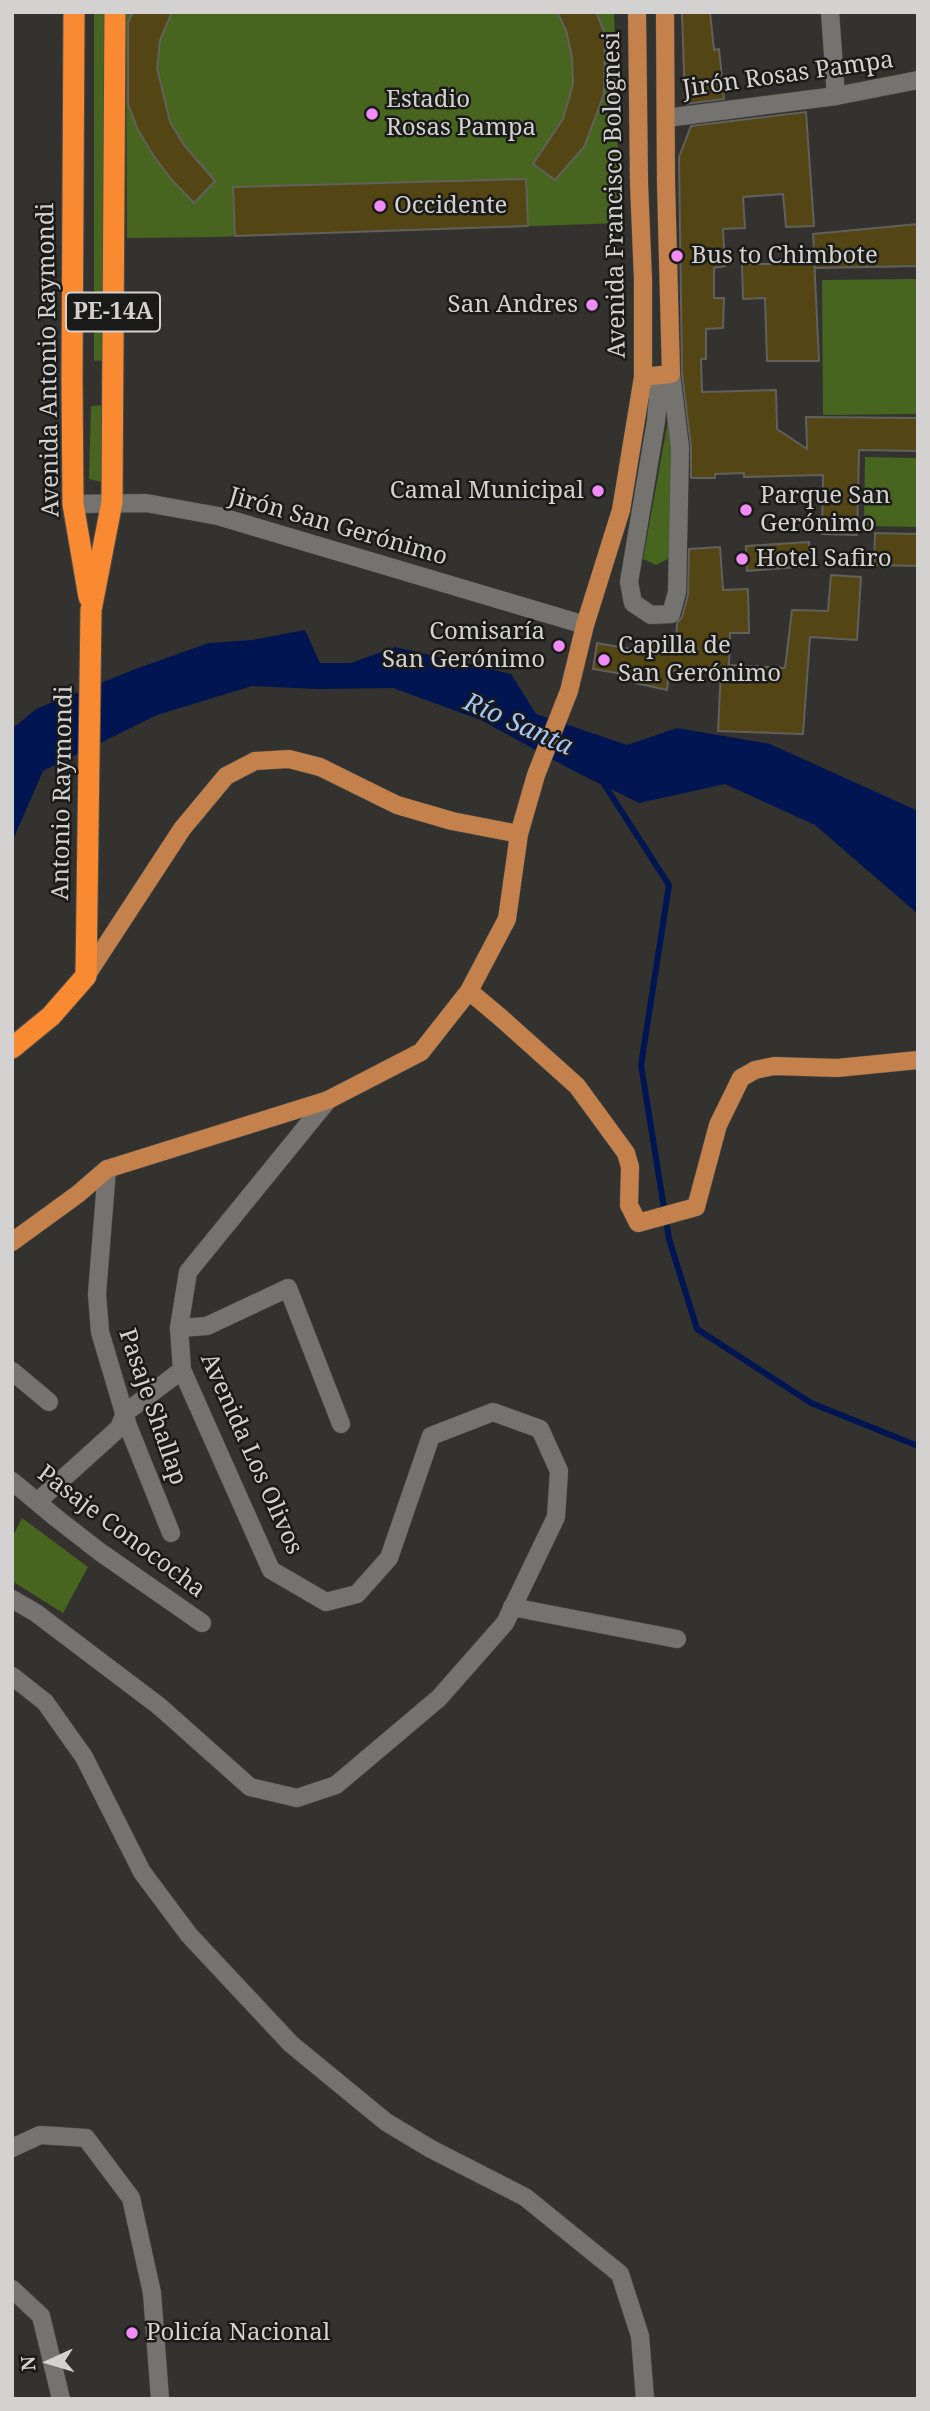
<!DOCTYPE html>
<meta charset="utf-8">
<style>
body{margin:0}
#map{position:relative;width:930px;height:2411px;overflow:hidden;background:#33322f;font-family:"Noto Serif",serif}
canvas{display:block}
.frame{position:absolute;inset:0;border:14px solid #d3d2d0;pointer-events:none}
.north{position:absolute;left:14px;top:2327px;width:70px;height:70px;-webkit-text-stroke:5px #1a1a19;paint-order:stroke;rotate:266deg;font-size:19px;font-weight:700;line-height:28px;text-align:center;color:#d3d2d0}
.north::after{content:'';display:block;margin:auto;width:24px;height:32px;background:#d3d2d0;clip-path:polygon(50% 0,100% 100%,50% 72%,0 100%)}
</style>
<div id="map">
<canvas width="930" height="2411"></canvas>
<div class="frame"></div>
<div class="north">N</div>
</div>
<script>
const context = document.querySelector('canvas').getContext('2d');
context.lineJoin = 'round';
function paint(path, color) {
  context.fillStyle = color;
  context.fill(path, 'evenodd');
}
function toPath(rows) {
  const path = new Path2D();
  for (const r of rows) {
    path.moveTo(r[0], r[1]);
    for (let i = 2; i < r.length; i += 2) path.lineTo(r[i], r[i + 1]);
  }
  return path;
}
function trace(path, color, width, dash) {
  context.strokeStyle = color;
  context.lineWidth = width;
  context.lineCap = dash ? 'butt' : 'round';
  context.setLineDash(dash || []);
  context.stroke(path);
}
function label(font, color, halo, rows, align = 'center') {
  context.font = font + ' "Noto Serif",serif';
  context.lineWidth = 5;
  context.setLineDash([]);
  context.textBaseline = 'middle';
  context.strokeStyle = halo;
  context.fillStyle = color;
  for (const [text, x, y, turn = 0] of rows) {
    context.save();
    context.translate(x, y);
    context.rotate((+turn || 0) * Math.PI / 180);
    context.textAlign = isNaN(turn) ? turn : align;
    if (halo) context.strokeText(text, 0, 0);
    context.fillText(text, 0, 0);
    context.restore();
  }
}
paint(toPath([
 [94,12,110,12,108,360,94,361],
 [126,12,614,12,620,223,216,237,127,238],
 [918,279,918,414,823,415,822,280],
 [107,405,102,482,89,479,91,406],
 [669,415,673,472,669,558,656,565,643,559],
 [865,457,918,458,918,527,864,526],
 [22,1518,88,1567,63,1613,12,1581,12,1538]
]), '#486520');
paint(toPath([
 [305,630,320,663,351,663,395,647,511,674,536,714,627,745,677,728,770,744,918,811,918,914,815,825,725,784,639,803,572,770,481,720,393,688,317,689,252,686,157,715,43,771,12,842,12,729,36,709,138,668,209,643,252,640]
]), '#001551');
trace(toPath([
 [602,781,669,885,641,1065,669,1239,697,1329,811,1403,918,1446]
]), '#001551', 6);
const building = toPath([
 [133,12,172,12,160,40,157,68,170,122,184,145,215,181,194,203,171,179,153,155,138,130,128,104,128,23,133,12],
 [557,12,596,12,605,34,604,94,584,147,555,180,533,164,563,119,573,84,572,57,566,30,557,12],
 [682,12,710,12,714,50,719,49,724,99,685,104,682,12],
 [806,112,814,226,786,227,783,194,743,197,745,228,723,229,725,266,714,268,714,298,724,298,723,328,706,329,706,359,701,359,702,392,776,390,777,429,807,449,806,417,918,418,918,451,859,450,857,535,822,534,823,475,744,477,744,473,715,474,715,478,691,478,691,447,682,373,679,157,691,126,806,112],
 [526,179,528,226,235,236,233,187,526,179],
 [918,224,918,266,815,268,813,234,918,224],
 [814,256,819,361,767,361,765,298,743,299,742,264,781,264,781,258,814,256],
 [875,533,918,534,918,566,874,565,875,533],
 [809,542,810,566,747,571,746,546,809,542],
 [720,547,723,590,748,589,749,633,730,633,729,665,785,668,792,610,828,611,831,575,861,577,857,640,810,637,803,734,718,731,721,670,669,671,667,690,635,683,634,676,593,669,597,643,636,650,637,642,676,641,677,623,682,617,688,595,689,549,720,547]
]);
paint(building, '#534514');
trace(building, '#61605d', 2);
const street = toPath([
 [830,12,836,96],
 [660,375,656,421,629,582,633,603,651,615,671,614,677,592,680,448,671,374],
 [73,504,146,503,218,516,585,625],
 [107,1169,97,1294,100,1332,128,1426,171,1533],
 [179,1328,207,1326,288,1288,341,1424],
 [12,1371,49,1402],
 [12,1481,55,1517,100,1552,202,1623],
 [37,1502,119,1428,125,1413,182,1370],
 [512,1607,677,1639]
]);
const secondary = toPath([
 [666,118,836,96,918,80],
 [12,1599,36,1613,159,1706,250,1787,297,1798,336,1785,439,1698,505,1623,556,1517,559,1471,540,1429,493,1412,431,1436,389,1558,357,1594,326,1602,271,1570,182,1370,179,1328,188,1272,328,1100],
 [12,1676,45,1702,84,1757,142,1872,189,1935,291,2044,386,2122,431,2149,525,2197,620,2274,640,2336,645,2399],
 [12,2148,40,2135,86,2138,131,2198,152,2293,160,2399],
 [12,2289,41,2316,61,2399]
]);
const primary = toPath([
 [643,377,671,374,666,182,665,12],
 [86,976,182,829,226,776,255,761,289,759,320,767,397,805,452,821,519,834],
 [469,991,500,1017,577,1086,626,1153,630,1167,629,1205,638,1223,696,1207,718,1125,741,1078,755,1070,774,1066,837,1068,918,1060],
 [12,1242,78,1194,107,1169,328,1100,421,1052,469,991,507,919,519,834,536,775,569,691,585,625,621,510,643,377,643,280,639,183,637,12]
]);
const highway = toPath([
 [74,12,72,378,73,504,89,597],
 [12,1048,51,1016,86,976,91,610,112,502,115,12]
]);
trace(street, '#4f4e4b', 19);
trace(secondary, '#4f4e4b', 19);
trace(primary, '#4f4e4b', 19);
trace(highway, '#4f4e4b', 23);
trace(street, '#747370', 18);
trace(secondary, '#747370', 18);
trace(primary, '#c4814b', 18);
trace(highway, '#fa8a32', 21);
for (const [x, y, r, color] of [
 [372,114,7,"#f18bf5"],
 [380,206,7,"#f18bf5"],
 [677,256,7,"#f18bf5"],
 [592,305,7,"#f18bf5"],
 [598,491,7,"#f18bf5"],
 [746,510,7,"#f18bf5"],
 [742,559,7,"#f18bf5"],
 [559,646,7,"#f18bf5"],
 [604,660,7,"#f18bf5"],
 [132,2333,7,"#f18bf5"]
]) {
  const dot = new Path2D();
  dot.arc(x, y, r, 0, 2 * Math.PI);
  context.fillStyle = color;
  context.fill(dot);
  trace(dot, '#1a1a19', 2.5);
}
for (const [x, y, w] of [
 [113,312,94]
]) {
  const box = new Path2D();
  box.roundRect(x - w / 2, y - 19.5, w, 39, 5);
  context.fillStyle = '#1a1a19';
  context.fill(box);
  trace(box, '#d3d2d0', 2);
}
label('bold 23px', '#d3d2d0', null, [
 ["PE-14A",113,312]
]);
label('24px', '#d3d2d0', '#1a1a19', [
 ["Jirón Rosas Pampa",788,75,-8],
 ["Avenida Francisco Bolognesi",615,195,-91],
 ["Avenida Antonio Raymondi",49,360,-91],
 ["Jirón San Gerónimo",338,527,16],
 ["Antonio Raymondi",63,793,-89],
 ["Pasaje Shallap",152,1407,71],
 ["Avenida Los Olivos",251,1454,66],
 ["Pasaje Conococha",121,1532,37]
]);
label('24px', '#d3d2d0', '#1a1a19', [
 ["Estadio",386,100],
 ["Rosas Pampa",386,128],
 ["Occidente",394,206],
 ["Bus to Chimbote",691,256],
 ["San Andres",578,305,"right"],
 ["Camal Municipal",584,491,"right"],
 ["Parque San",760,496],
 ["Gerónimo",760,524],
 ["Hotel Safiro",756,559],
 ["Comisaría",545,632,"right"],
 ["San Gerónimo",545,660,"right"],
 ["Capilla de",618,646],
 ["San Gerónimo",618,674],
 ["Policía Nacional",146,2333]
], 'left');
label('italic 26px', '#a5c6fd', '#1a1a19', [
 ["Río Santa",518,725,24]
]);
</script>
